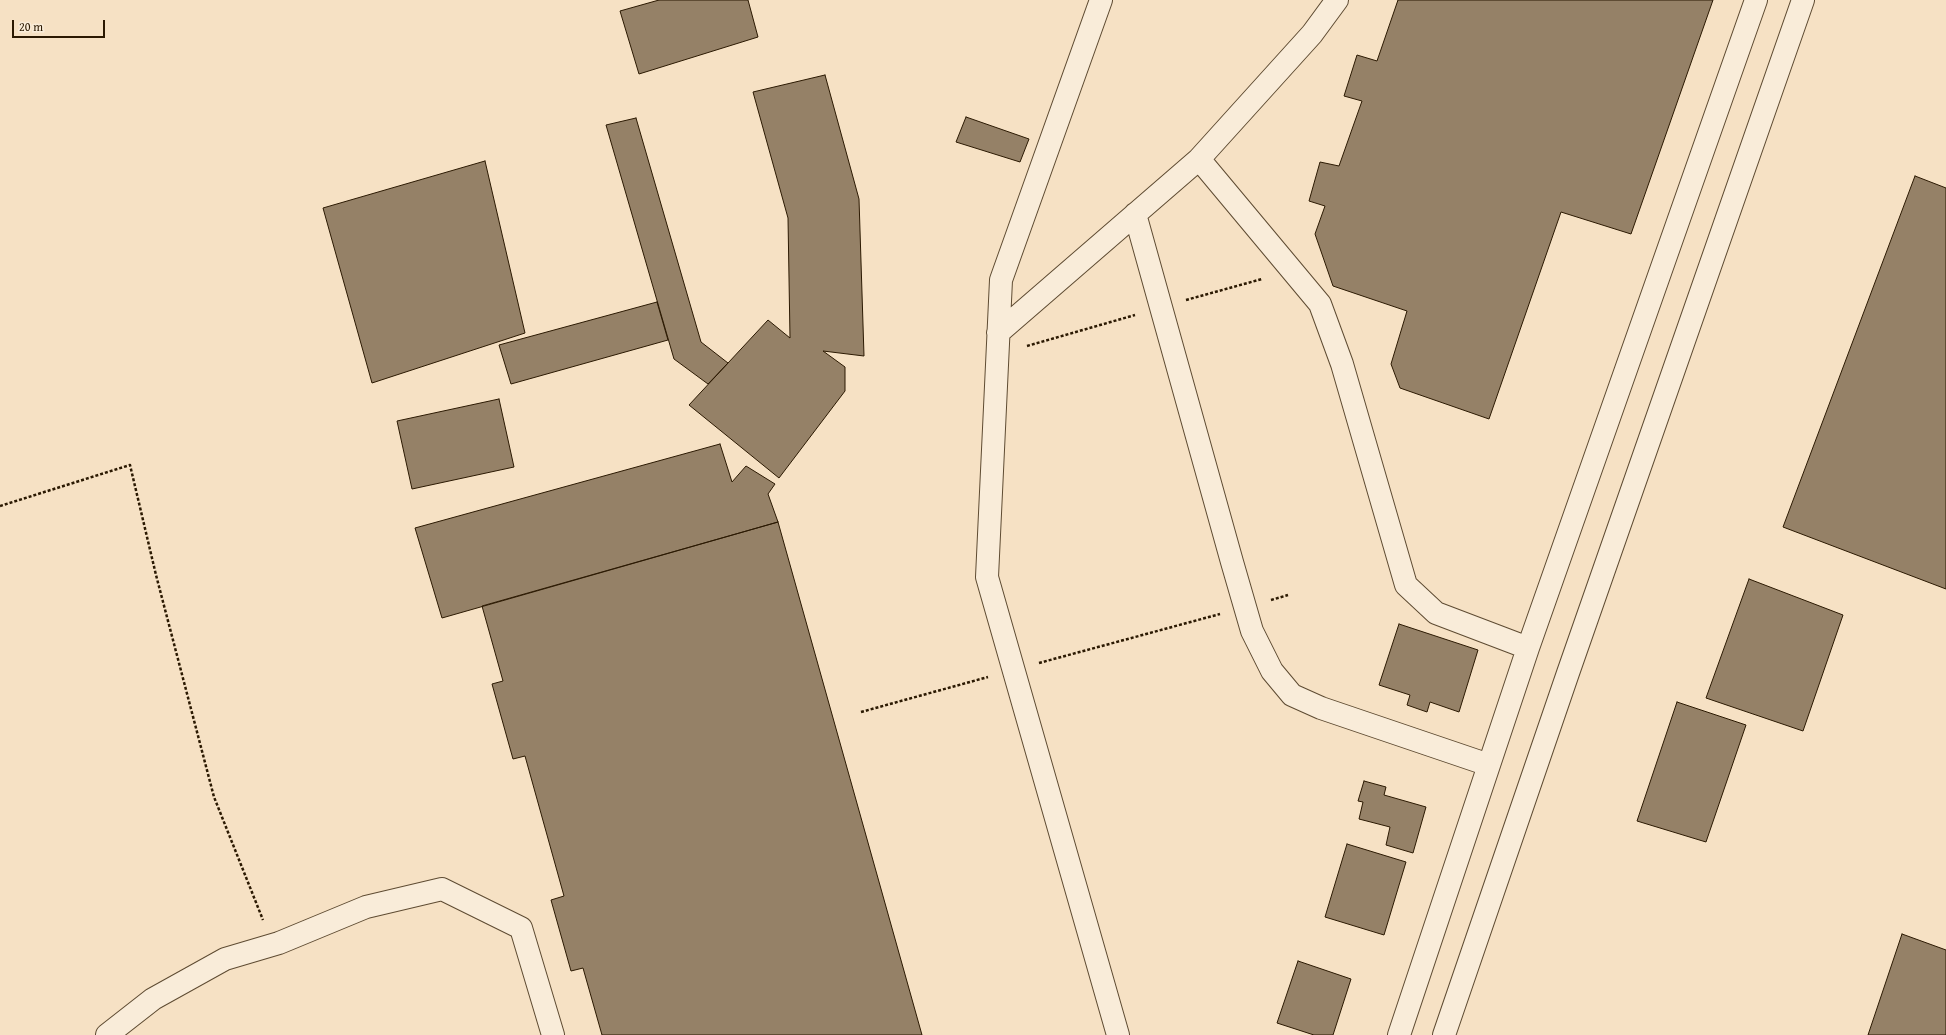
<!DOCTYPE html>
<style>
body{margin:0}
#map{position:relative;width:1946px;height:1035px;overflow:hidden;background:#f6e1c4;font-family:"Gentium Book Plus",serif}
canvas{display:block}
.scale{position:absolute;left:12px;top:20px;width:93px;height:18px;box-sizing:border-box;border:2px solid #2b1902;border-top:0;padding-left:5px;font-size:12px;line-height:14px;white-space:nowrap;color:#2b1902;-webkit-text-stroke:3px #f9ecd9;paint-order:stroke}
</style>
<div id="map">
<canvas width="1946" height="1035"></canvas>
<div class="scale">20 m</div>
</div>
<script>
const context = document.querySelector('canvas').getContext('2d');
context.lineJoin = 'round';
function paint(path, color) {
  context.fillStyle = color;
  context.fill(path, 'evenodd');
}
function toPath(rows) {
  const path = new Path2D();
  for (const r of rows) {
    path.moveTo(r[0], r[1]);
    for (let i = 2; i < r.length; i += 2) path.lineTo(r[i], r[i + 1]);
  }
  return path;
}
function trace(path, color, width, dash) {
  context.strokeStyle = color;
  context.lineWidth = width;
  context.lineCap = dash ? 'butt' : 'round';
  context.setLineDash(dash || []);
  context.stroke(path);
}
const building = toPath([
 [659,0,748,0,758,37,639,74,620,11,659,0],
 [1398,0,1713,0,1631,234,1561,212,1489,419,1400,388,1391,364,1407,311,1333,286,1315,234,1325,206,1309,201,1320,162,1339,166,1362,101,1344,96,1357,55,1377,61,1398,0],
 [825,75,859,199,864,356,823,351,845,367,845,391,779,478,689,405,768,320,790,338,788,218,753,92,825,75],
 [966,117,1029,139,1020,162,956,142,966,117],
 [636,118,701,342,728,363,708,384,674,359,606,125,636,118],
 [485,161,525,333,372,383,323,208,485,161],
 [1915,176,1946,188,1946,589,1783,527,1915,176],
 [657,302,668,340,511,384,499,345,657,302],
 [499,399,514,467,412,489,397,421,499,399],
 [720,444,732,482,746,466,775,484,768,494,778,522,442,618,415,528,720,444],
 [778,522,922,1035,602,1035,583,968,571,971,551,900,564,896,525,756,513,759,492,684,503,681,482,606,778,522],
 [1749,579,1843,615,1803,731,1706,698,1749,579],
 [1399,624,1478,650,1459,712,1430,702,1427,712,1407,705,1410,695,1379,685,1399,624],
 [1677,702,1746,725,1706,842,1637,821,1677,702],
 [1364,781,1386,787,1384,795,1426,807,1413,853,1386,845,1390,827,1359,819,1363,802,1358,801,1364,781],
 [1347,844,1406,862,1384,935,1325,917,1347,844],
 [1902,934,1946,950,1946,1035,1868,1035,1902,934],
 [1298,961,1351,979,1333,1035,1314,1035,1277,1023,1298,961]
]);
paint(building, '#958167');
trace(building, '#2b1902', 1);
const minor = toPath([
 [1101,0,1001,280,987,577,1118,1035],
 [1199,159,1312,34,1337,0],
 [1135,214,1232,562,1252,631,1272,671,1292,695,1321,708,1489,765],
 [998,333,1199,159,1320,304,1342,364,1406,585,1436,613,1528,648],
 [107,1035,153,999,225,959,279,943,366,907,442,889,521,928,553,1035],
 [1399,1035,1528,648,1756,0],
 [1444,1035,1568,673,1803,0]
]);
trace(minor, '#5e4b32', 24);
trace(toPath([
 [1186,300,1262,279],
 [1027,346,1135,315],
 [0,506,130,465,156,575,214,797,263,920],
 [1271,600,1288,595],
 [1039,663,1220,614],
 [861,712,988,677]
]), '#2b1902', 2.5, [3, 2]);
trace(minor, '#f9ecd9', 22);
</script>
